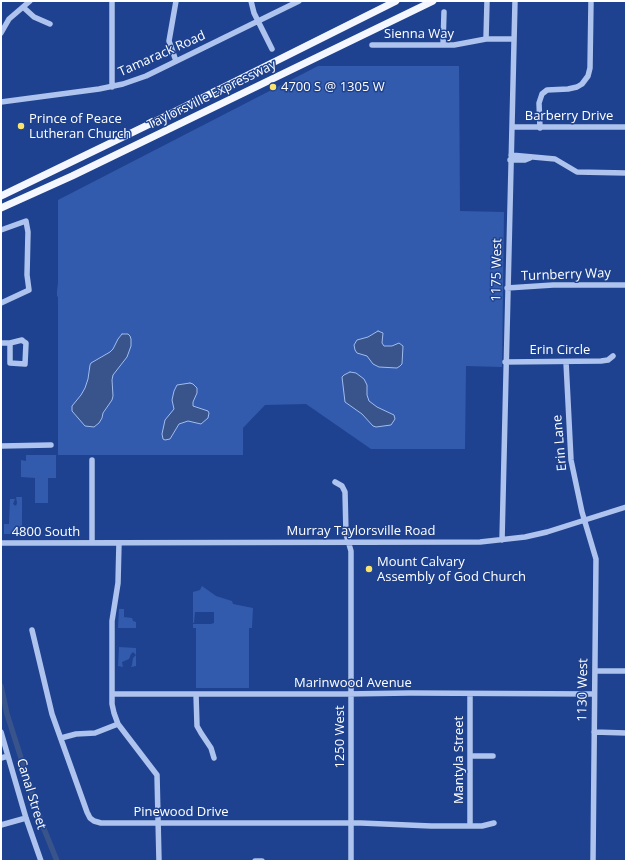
<!DOCTYPE html>
<style>
body{margin:0}
#map{position:relative;width:627px;height:862px;overflow:hidden;background:#1e428f;font-family:"Open Sans",sans-serif}
canvas{display:block}
.frame{position:absolute;inset:0;border:2px solid #fff;pointer-events:none}
</style>
<div id="map">
<canvas width="627" height="862"></canvas>
<div class="frame"></div>
</div>
<script>
const context = document.querySelector('canvas').getContext('2d');
context.lineJoin = 'round';
function paint(path, color) {
  context.fillStyle = color;
  context.fill(path, 'evenodd');
}
function toPath(rows) {
  const path = new Path2D();
  for (const r of rows) {
    path.moveTo(r[0], r[1]);
    for (let i = 2; i < r.length; i += 2) path.lineTo(r[i], r[i + 1]);
  }
  return path;
}
function trace(path, color, width, dash) {
  context.strokeStyle = color;
  context.lineWidth = width;
  context.lineCap = dash ? 'butt' : 'round';
  context.setLineDash(dash || []);
  context.stroke(path);
}
function label(font, color, halo, rows, align = 'center') {
  context.font = font + ' "Open Sans",sans-serif';
  context.lineWidth = 3;
  context.setLineDash([]);
  context.textBaseline = 'middle';
  context.strokeStyle = halo;
  context.fillStyle = color;
  for (const [text, x, y, turn = 0] of rows) {
    context.save();
    context.translate(x, y);
    context.rotate((+turn || 0) * Math.PI / 180);
    context.textAlign = isNaN(turn) ? turn : align;
    if (halo) context.strokeText(text, 0, 0);
    context.fillText(text, 0, 0);
    context.restore();
  }
}
paint(toPath([
 [318,66,459,66,460,211,504,212,502,367,466,366,465,449,371,449,306,404,265,405,243,428,243,455,58,455,58,297,57,296,57,291,58,283,58,200],
 [26,455,56,455,56,478,48,478,48,503,35,503,35,478,21,477,21,460,26,461],
 [16,497,22,497,22,534,4,534,4,524,9,524,10,499,15,499,13,504,16,506,17,503],
 [202,586,216,596,232,601,233,604,253,608,252,628,249,628,249,688,196,688,196,628,193,628,193,624,211,624,214,623,214,612,195,612,194,623,193,623,193,592,200,590],
 [119,609,124,609,124,617,132,618,133,621,136,622,136,628,118,628],
 [119,647,136,648,136,666,131,667,132,665,133,658,136,655,133,652,131,654,129,659,122,662,123,667,118,666]
]), '#325bad');
const water = toPath([
 [378,331,383,333,382,343,384,346,392,346,399,343,403,346,402,364,400,366,397,368,379,367,373,364,367,356,357,353,355,350,354,345,357,340,368,337,378,331],
 [122,334,128,334,130,336,131,339,131,346,127,357,113,375,112,380,113,396,112,400,103,413,102,418,99,423,94,427,85,426,72,411,72,406,81,395,85,388,88,379,90,365,91,363,110,352,113,349,118,339,122,334],
 [350,372,356,373,364,379,367,385,367,395,369,401,377,407,394,415,395,419,391,425,376,427,373,426,362,414,345,402,342,377,344,375,350,372],
 [190,383,193,384,197,388,197,393,193,402,193,406,208,411,209,413,208,418,201,424,188,421,179,424,170,439,165,440,163,439,162,434,165,420,174,409,172,400,174,391,177,385,190,383]
]);
paint(water, '#39538b');
trace(water, '#a1bcef', 1);
trace(toPath([
 [1,686,7,714,42,824,57,861]
]), '#39538b', 5.5);
trace(toPath([
 [112,1,112,87],
 [176,1,169,41,176,61],
 [251,1,254,13,272,49],
 [23,7,34,17,50,24],
 [1,33,9,19,30,1],
 [486,39,487,1],
 [372,45,454,45,486,39,514,39],
 [443,45,444,12],
 [1,102,99,89,123,84,146,76,299,1],
 [512,127,626,127],
 [540,128,539,103,542,94,547,90,568,89,577,87,582,84,588,76,590,68,591,1],
 [511,155,555,159,577,172,626,173],
 [510,160,525,160,530,158],
 [1,230,26,221,28,232,27,275,29,290,1,303],
 [507,288,553,285,626,285],
 [1,343,10,343,22,340,23,341,26,343,25,364,10,363,10,343],
 [505,362,601,361,608,360,613,356],
 [566,362,571,460,582,512,596,559,593,861],
 [1,446,51,445],
 [335,482,342,486,345,492,346,534,351,551,351,861],
 [502,540,515,1],
 [1,543,480,542,525,537,547,532,626,507],
 [92,543,92,460],
 [119,543,118,583,112,621,112,704,114,713,118,724,157,775,159,861],
 [32,630,52,714,87,812,90,818,94,821,101,823,361,823,431,826,482,826,494,823],
 [595,671,626,671],
 [112,694,346,694,410,693,594,694],
 [196,694,197,726,201,733,211,748,214,758],
 [470,694,470,826],
 [1,732,26,818,41,861],
 [594,732,626,733],
 [61,738,76,734,95,733,118,724],
 [470,756,493,756],
 [1,758,8,756],
 [1,825,26,818],
 [255,861,262,861]
]), '#aec3ed', 5.5);
trace(toPath([
 [1,196,156,121,396,1],
 [1,208,72,176,433,1]
]), '#f4f7ff', 7);
for (const [x, y, r, color] of [
 [273,87,4,"#fbe46e"],
 [21,126,4,"#fbe46e"],
 [369,569,4,"#fbe46e"]
]) {
  const dot = new Path2D();
  dot.arc(x, y, r, 0, 2 * Math.PI);
  context.fillStyle = color;
  context.fill(dot);
  trace(dot, '#1e428f', 1.5);
}
label('13px', '#fff', '#1e428f', [
 ["Sienna Way",419,34],
 ["Tamarack Road",162,54,-24],
 ["Taylorsville Expressway",212,95,-26],
 ["Barberry Drive",569,116],
 ["1175 West",497,270,-89],
 ["Turnberry Way",566,275,-2],
 ["Erin Circle",560,350],
 ["Erin Lane",560,443,-95],
 ["Murray Taylorsville Road",361,531],
 ["4800 South",46,532],
 ["Marinwood Avenue",353,683],
 ["1130 West",583,690,-89],
 ["1250 West",340,737,-90],
 ["Mantyla Street",459,760,-90],
 ["Canal Street",31,794,73],
 ["Pinewood Drive",181,812]
]);
label('13px', '#fff', '#1e428f', [
 ["4700 S @ 1305 W",281,87],
 ["Prince of Peace",29,119],
 ["Lutheran Church",29,134],
 ["Mount Calvary",377,562],
 ["Assembly of God Church",377,577]
], 'left');
</script>
